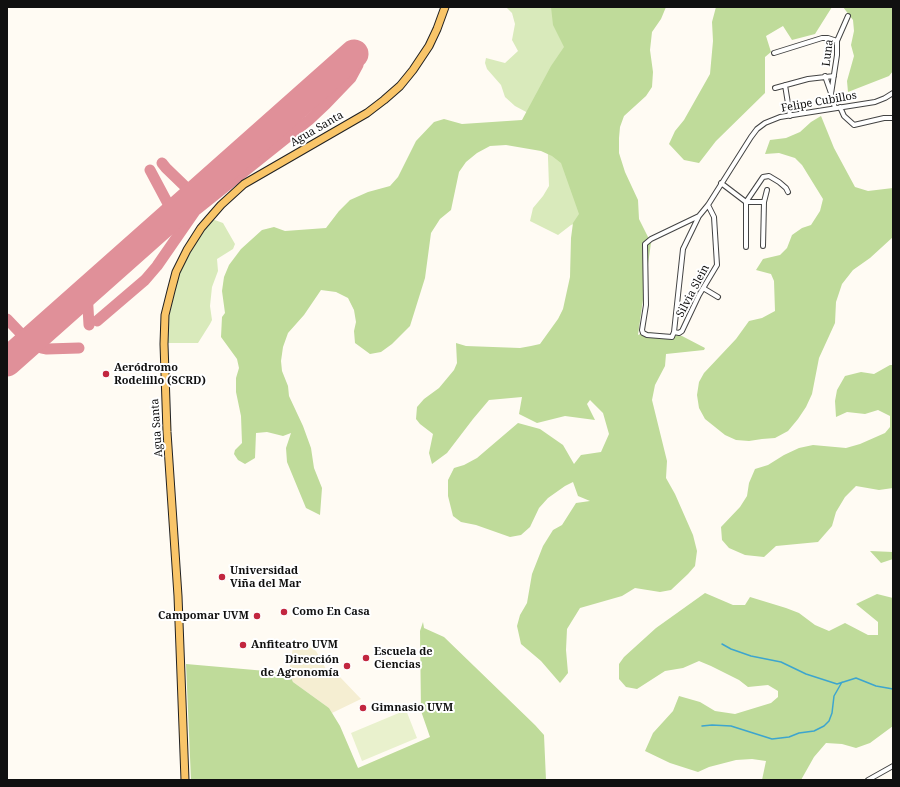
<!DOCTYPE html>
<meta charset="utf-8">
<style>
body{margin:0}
#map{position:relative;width:900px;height:787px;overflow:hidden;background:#fffbf3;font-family:"Noto Serif",serif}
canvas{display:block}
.frame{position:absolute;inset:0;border:8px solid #101010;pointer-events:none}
</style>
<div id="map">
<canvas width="900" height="787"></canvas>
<div class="frame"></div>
</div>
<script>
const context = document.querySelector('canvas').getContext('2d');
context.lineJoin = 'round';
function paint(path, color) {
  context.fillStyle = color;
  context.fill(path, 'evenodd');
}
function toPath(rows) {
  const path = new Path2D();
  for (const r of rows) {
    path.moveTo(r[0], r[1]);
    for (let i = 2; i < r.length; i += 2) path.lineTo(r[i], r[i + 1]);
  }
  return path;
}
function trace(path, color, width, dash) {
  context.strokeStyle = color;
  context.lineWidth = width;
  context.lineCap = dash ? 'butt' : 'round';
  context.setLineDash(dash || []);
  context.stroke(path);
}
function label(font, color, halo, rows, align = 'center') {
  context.font = font + ' "Noto Serif",serif';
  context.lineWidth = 4;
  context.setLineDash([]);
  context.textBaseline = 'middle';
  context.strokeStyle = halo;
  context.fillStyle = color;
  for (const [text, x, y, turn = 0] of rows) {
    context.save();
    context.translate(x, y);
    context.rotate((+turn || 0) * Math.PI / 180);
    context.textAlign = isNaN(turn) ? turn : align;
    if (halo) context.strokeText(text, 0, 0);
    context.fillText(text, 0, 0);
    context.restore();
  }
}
paint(toPath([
 [307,645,316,651,326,669,331,674,340,677,361,699,332,713,329,708,293,682,289,673,293,647,300,648]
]), '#f5eed2');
paint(toPath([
 [506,7,591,7,584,220,571,225,558,235,530,221,533,208,543,196,549,186,547,130,530,114,515,106,505,97,501,85,487,69,485,63,486,58,505,63,518,51,512,40,515,24,512,13],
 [212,219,223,223,235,244,233,249,217,259,218,271,212,287,210,306,212,320,210,324,198,343,168,343,169,316,180,272,202,231]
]), '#d9eabb');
paint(toPath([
 [551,7,666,7,661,19,652,32,650,50,653,72,652,87,646,96,624,116,620,127,619,138,619,153,625,172,638,200,639,219,651,243,638,335,645,332,682,336,705,348,704,350,666,354,665,366,655,385,652,400,667,461,666,478,675,494,693,535,697,551,695,566,688,574,671,590,660,592,635,588,622,596,580,608,567,629,566,650,568,673,560,683,541,661,521,644,517,626,520,615,527,603,532,574,543,546,553,530,562,525,576,503,590,501,578,496,573,482,565,486,548,498,539,508,530,527,521,535,510,537,476,525,461,522,453,516,448,496,448,480,454,468,464,465,477,458,518,423,540,429,563,445,574,464,581,455,601,452,609,434,603,413,590,400,587,404,595,420,565,416,537,423,519,414,522,397,489,400,473,419,447,453,432,464,429,453,433,434,420,424,416,419,417,407,424,399,439,388,454,370,457,363,456,343,466,346,520,348,531,346,540,344,558,319,563,309,570,277,571,238,573,223,579,214,561,163,552,156,541,151,506,145,490,146,477,153,466,162,459,172,451,210,440,219,431,233,425,278,410,326,392,344,381,352,370,354,355,343,354,331,356,322,354,310,348,298,336,292,321,290,304,315,288,333,283,347,281,361,282,371,288,386,289,396,303,426,311,448,314,468,322,488,320,515,306,508,287,462,286,448,291,433,283,436,267,432,256,433,255,458,245,464,238,460,234,454,235,450,242,443,241,416,236,392,236,378,239,368,237,359,221,337,222,317,225,313,222,291,224,277,229,265,241,249,262,230,274,227,285,231,326,228,339,211,350,200,368,192,390,186,398,177,416,141,434,122,444,119,462,124,522,120,551,66,564,47,553,25],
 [716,7,832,7,815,34,792,40,783,26,766,36,771,52,765,57,765,93,716,141,699,163,684,160,669,144,675,131,684,120,710,74,713,41,712,22],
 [843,7,893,7,893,71,889,76,848,92,847,81,854,56,851,45,854,31,853,20],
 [821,116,834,148,855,187,868,191,893,188,893,237,870,258,853,270,842,284,836,302,835,323,819,358,812,394,806,407,798,419,788,431,775,438,762,439,749,441,736,440,725,435,705,419,699,408,697,395,699,382,704,373,736,339,749,321,762,318,775,311,774,281,771,274,756,270,763,259,780,255,787,248,792,235,802,228,811,225,820,211,823,199,802,165,795,158,779,153,765,154,770,140,786,138,800,132,811,122],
 [890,365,893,365,893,488,879,490,856,486,845,497,836,512,832,526,818,542,776,546,764,557,745,555,729,548,722,540,721,527,740,507,747,496,749,483,755,469,768,465,784,455,799,448,813,445,846,448,860,444,885,433,890,427,890,416,878,410,865,414,847,412,836,417,835,401,837,390,845,376,861,372,874,374],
 [870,551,893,552,893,559,881,563],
 [705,593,733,605,745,605,750,597,786,608,799,613,815,625,829,631,845,623,868,635,878,635,878,622,856,604,877,594,893,598,893,726,870,743,856,748,842,744,826,743,814,757,801,780,762,780,766,761,752,759,736,760,709,767,698,772,670,763,645,751,653,733,673,711,679,696,700,702,715,711,735,714,771,703,778,697,778,691,768,685,748,687,739,680,711,666,699,661,683,668,665,671,637,689,626,687,619,679,619,664,624,657,656,628],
 [423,622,424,628,444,637,535,725,544,735,546,780,191,780,186,664,289,673,293,682,329,708,340,726,358,768,430,737,421,711,420,631]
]), '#bfdb9a');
paint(toPath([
 [406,710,417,738,362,761,351,733]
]), '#e9f1cd');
trace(toPath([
 [722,644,731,649,751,656,781,662,806,674,837,684,856,678,876,686,893,689],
 [702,726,712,725,731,726,772,739,789,737,799,733,814,731,824,726,829,721,832,713,834,696,842,682]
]), '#3da5ce', 1.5);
trace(toPath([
 [162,163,166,168,195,196],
 [150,170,174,215],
 [87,291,89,325],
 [7,319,29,342],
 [97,321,145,280,157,266,195,211,309,120,326,104,351,78,358,65,354,54],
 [33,339,42,348,47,349,79,348]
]), '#e09099', 11);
trace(toPath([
 [7,362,354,54]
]), '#e09099', 29);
const street = toPath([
 [774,53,822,38,828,38,837,41],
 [825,76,831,93],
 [785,85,790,116],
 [775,88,808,79,834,76],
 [840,107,844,116,854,125,884,118,893,118],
 [835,108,831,94,837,55,837,41,848,16],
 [721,183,746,202,764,202],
 [699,216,651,239,645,244,646,305,642,330,643,333,647,335,672,337,674,332,683,249,699,216,708,205,751,137,757,129,765,123,780,117,875,102,885,98,893,93],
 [763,246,764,202,767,190],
 [746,247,746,202,763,177,769,176,779,182,786,188,788,192],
 [703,288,718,297],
 [674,332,679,333,682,331,699,295,717,265,714,217,708,205],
 [868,780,893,766]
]);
const primary = toPath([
 [185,780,178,596,167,432,164,344,165,315,171,291,176,272,187,250,201,228,221,205,244,184,367,113,384,100,400,86,413,70,429,46,437,29,445,7]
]);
trace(street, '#434343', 6);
trace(primary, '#212121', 9);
trace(street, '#fff', 4);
trace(primary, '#f9c569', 7);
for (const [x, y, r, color] of [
 [106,374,4,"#c2263f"],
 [222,577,4,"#c2263f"],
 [284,612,4,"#c2263f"],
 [257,616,4,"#c2263f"],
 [243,645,4,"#c2263f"],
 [366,658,4,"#c2263f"],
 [347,666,4,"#c2263f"],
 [363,708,4,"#c2263f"]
]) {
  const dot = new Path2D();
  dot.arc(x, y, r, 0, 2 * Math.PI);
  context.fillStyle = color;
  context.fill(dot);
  trace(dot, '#fff', 1.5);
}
label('11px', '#101010', '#fff', [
 ["Luna",828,53,-83],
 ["Felipe Cubillos",819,102,-10],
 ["Agua Santa",317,129,-30],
 ["Silvia Slein",693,291,-62],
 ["Agua Santa",157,428,-94]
]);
label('bold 11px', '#101010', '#fff', [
 ["Aeródromo",114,368],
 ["Rodelillo (SCRD)",114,381],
 ["Universidad",230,571],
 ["Viña del Mar",230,584],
 ["Como En Casa",292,612],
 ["Campomar UVM",249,616,"right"],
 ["Anfiteatro UVM",251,645],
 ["Escuela de",374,652],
 ["Ciencias",374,665],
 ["Dirección",339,660,"right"],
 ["de Agronomía",339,673,"right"],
 ["Gimnasio UVM",371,708]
], 'left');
</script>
